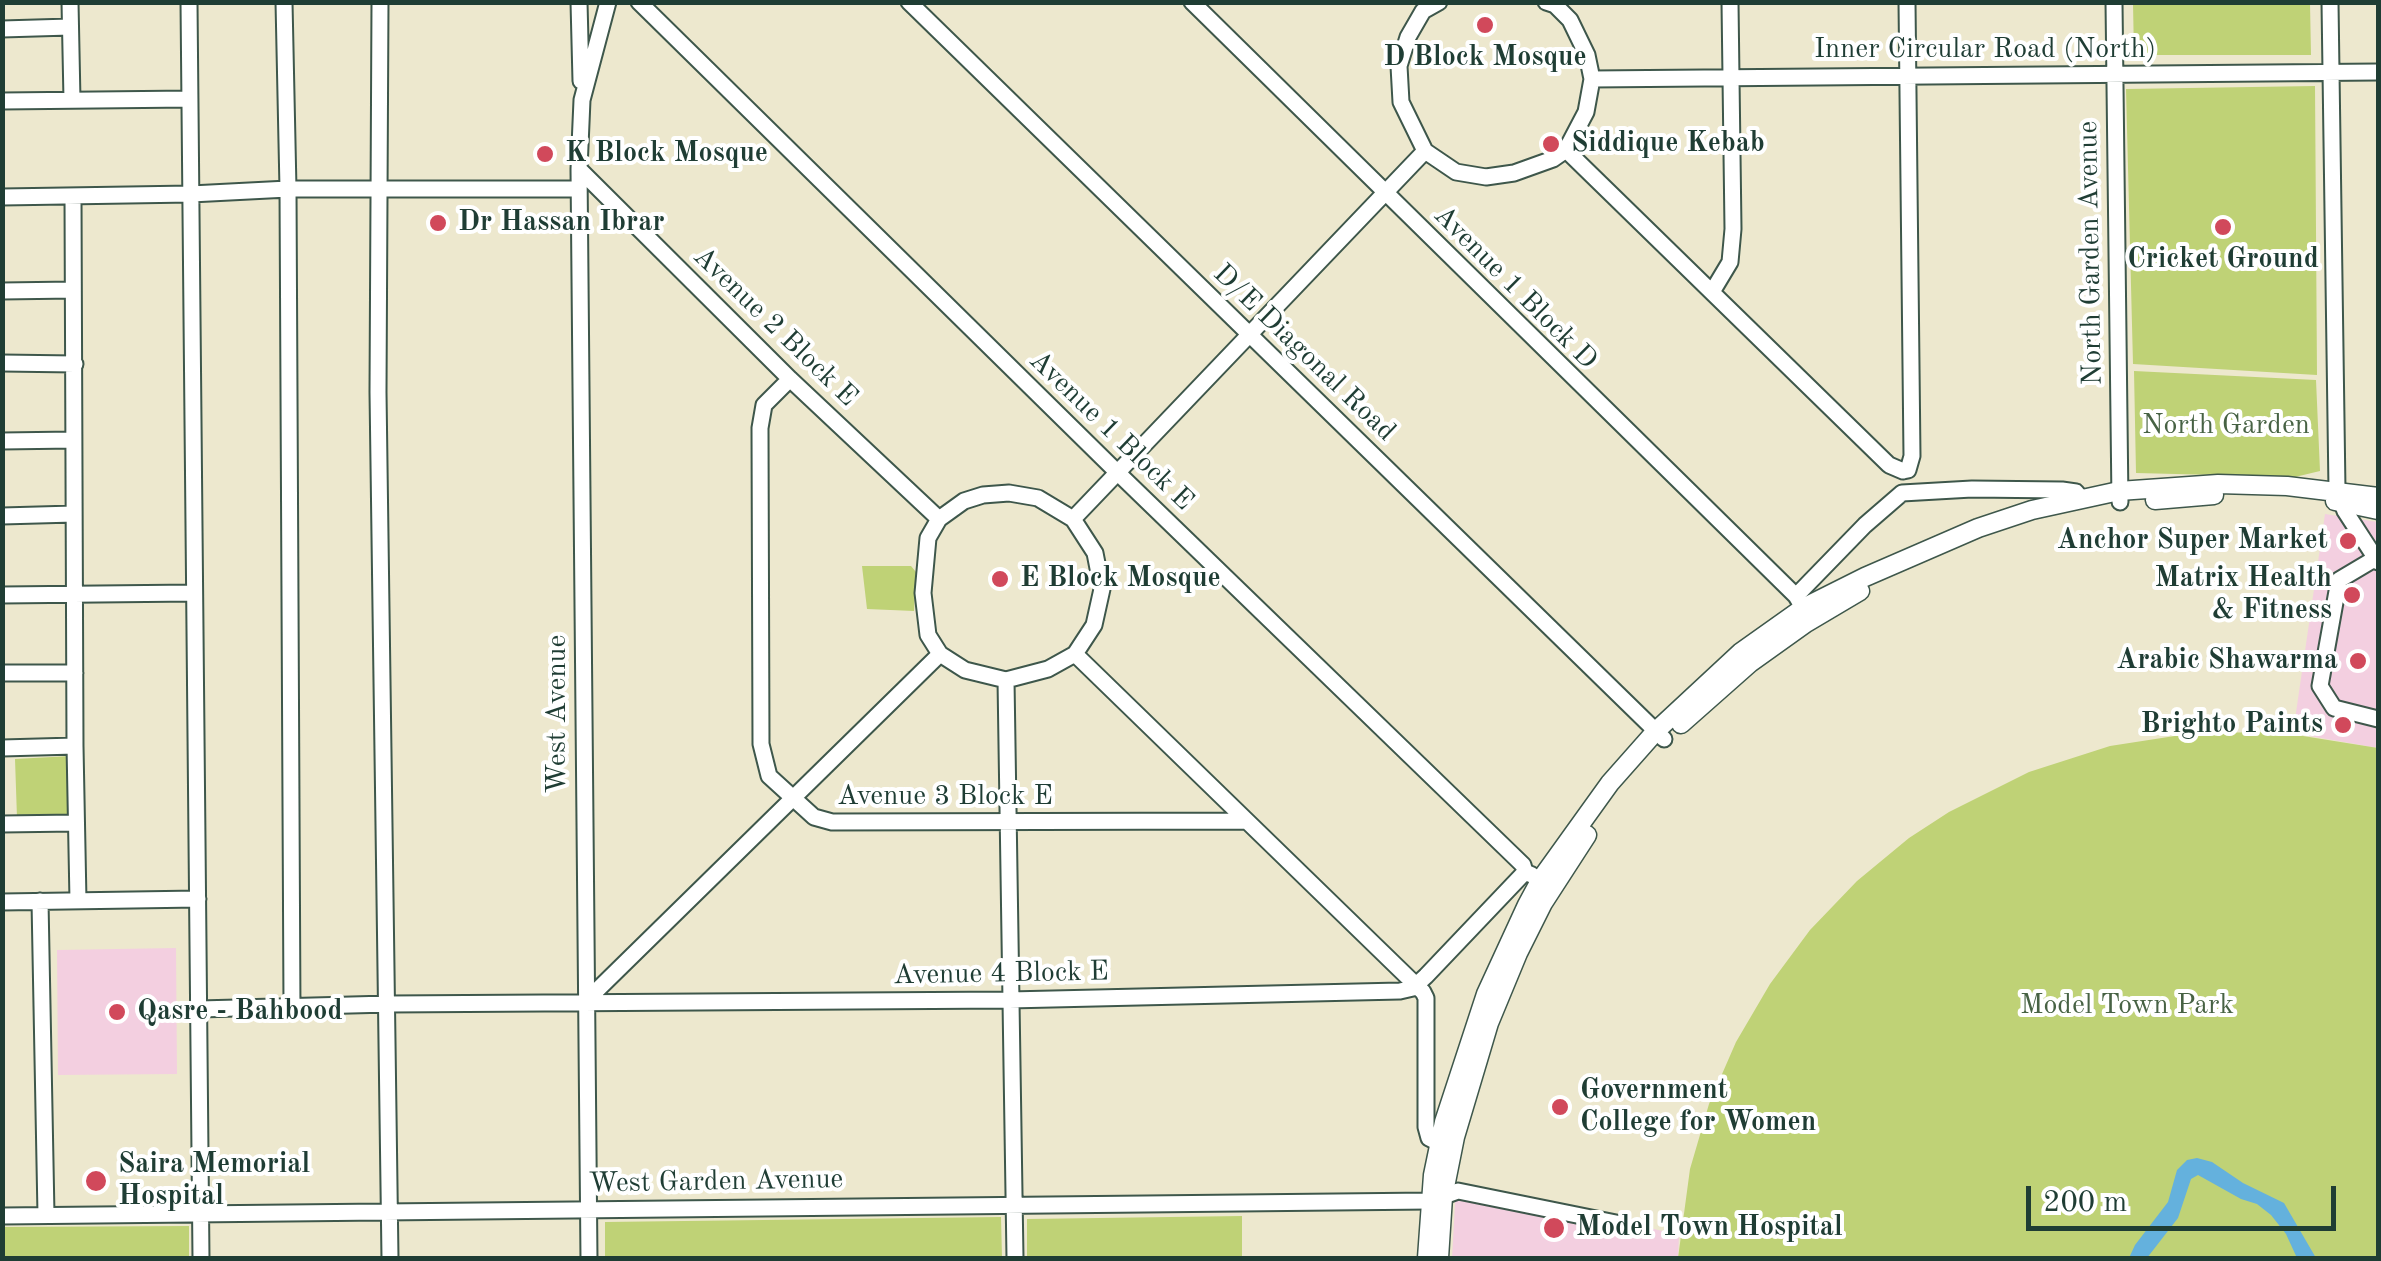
<!DOCTYPE html>
<style>
body{margin:0}
#map{position:relative;width:2381px;height:1261px;overflow:hidden;background:#ede8ce;font-family:"Old Standard TT",serif}
canvas{display:block}
.frame{position:absolute;inset:0;border:5px solid #1f3d34;pointer-events:none}
.scale{position:absolute;left:2026px;top:1186px;width:310px;height:45px;box-sizing:border-box;border:5px solid #1f3d34;border-top:0;padding-left:12px;font-size:30px;line-height:35px;white-space:nowrap;color:#1f3d34;-webkit-text-stroke:8px #fff;paint-order:stroke}
</style>
<div id="map">
<canvas width="2381" height="1261"></canvas>
<div class="frame"></div>
<div class="scale">200 m</div>
</div>
<script>
const context = document.querySelector('canvas').getContext('2d');
context.lineJoin = 'round';
function paint(path, color) {
  context.fillStyle = color;
  context.fill(path, 'evenodd');
}
function toPath(rows) {
  const path = new Path2D();
  for (const r of rows) {
    path.moveTo(r[0], r[1]);
    for (let i = 2; i < r.length; i += 2) path.lineTo(r[i], r[i + 1]);
  }
  return path;
}
function trace(path, color, width, dash) {
  context.strokeStyle = color;
  context.lineWidth = width;
  context.lineCap = dash ? 'butt' : 'round';
  context.setLineDash(dash || []);
  context.stroke(path);
}
function label(font, color, halo, rows, align = 'center') {
  context.font = font + ' "Old Standard TT",serif';
  context.lineWidth = 8;
  context.setLineDash([]);
  context.textBaseline = 'middle';
  context.strokeStyle = halo;
  context.fillStyle = color;
  for (const [text, x, y, turn = 0] of rows) {
    context.save();
    context.translate(x, y);
    context.rotate((+turn || 0) * Math.PI / 180);
    context.textAlign = isNaN(turn) ? turn : align;
    if (halo) context.strokeText(text, 0, 0);
    context.fillText(text, 0, 0);
    context.restore();
  }
}
paint(toPath([
 [2325,514,2378,522,2378,748,2293,733],
 [176,948,177,1074,58,1075,57,950],
 [1456,1186,1493,1190,1679,1235,1678,1258,1452,1258]
]), '#f3cfe0');
paint(toPath([
 [2133,3,2310,3,2311,55,2134,55],
 [2315,86,2317,375,2133,364,2126,89],
 [2134,371,2316,380,2320,471,2295,477,2136,473],
 [862,566,911,566,916,572,914,611,867,609],
 [2278,732,2378,748,2378,1258,1678,1258,1690,1169,1709,1104,1736,1042,1770,984,1810,930,1857,881,1909,838,1949,812,2029,772,2110,746,2194,733],
 [71,756,71,817,17,818,15,759],
 [1242,1216,1242,1258,1027,1258,1027,1219],
 [1001,1217,1002,1258,605,1258,605,1222],
 [189,1226,189,1258,3,1258,3,1227]
]), '#bfd276');
paint(toPath([
 [2197,1158,2212,1162,2243,1183,2284,1203,2316,1258,2297,1258,2286,1234,2271,1215,2257,1204,2241,1199,2198,1175,2191,1179,2178,1218,2147,1258,2129,1258,2135,1245,2168,1202,2177,1170,2187,1160]
]), '#64b1dd');
const minor = toPath([
 [70,2,72,100],
 [189,2,201,1258],
 [284,2,288,189,292,1008],
 [380,2,378,392,390,1258],
 [579,2,581,81],
 [639,2,1119,474,1523,865,1525,872,1532,875],
 [909,2,1664,739],
 [1192,2,1796,596,1808,616],
 [1439,2,1423,11,1408,37,1399,66,1401,102,1425,151,1456,172,1486,177,1514,173,1553,159,1566,150,1586,112,1592,79,1587,55,1570,20,1555,5,1546,2],
 [2114,2,2120,502],
 [2330,2,2337,490,2345,511,2378,562],
 [2,29,70,27],
 [1592,79,2378,72],
 [2,101,190,99],
 [1566,150,1889,465,1903,471],
 [579,169,790,379,939,519],
 [73,196,75,746,78,901],
 [2,197,191,194,288,189,579,189],
 [2,291,73,290],
 [1712,292,1730,262,1733,229,1730,2],
 [2,363,75,364],
 [790,379,764,405,760,428,761,744,769,776,814,817,832,822,1246,821],
 [2,441,73,440],
 [1903,471,1908,470,1912,456,1907,2],
 [1009,493,1038,498,1073,519,1095,553,1102,589,1094,625,1075,654,1048,669,1006,680,965,670,940,654,928,635,923,593,928,538,939,519,964,501,983,495,1009,493],
 [2,516,74,514],
 [1073,519,1425,151],
 [2376,558,2339,580,2320,686,2334,708,2378,719],
 [2,595,194,593],
 [1796,596,1865,525,1902,493,1972,489,2062,490,2076,492,2081,498],
 [1075,654,1423,992,1426,998,1426,1127,1429,1138,1439,1143],
 [2,673,75,673],
 [1006,680,1015,1258],
 [2,748,75,746],
 [2,824,75,823],
 [40,901,46,1215],
 [2,902,198,899],
 [585,1002,940,654],
 [199,1009,389,1004,1009,1000,1400,991,1413,988,1426,976,1525,872],
 [2,1216,1430,1201,1458,1191,1621,1224],
 [589,1258,579,169,582,100,608,2]
]);
const major = toPath([
 [2155,500,2214,495],
 [2335,501,2378,510],
 [1681,724,1750,663,1806,623,1860,591],
 [1427,1258,1433,1175,1444,1122,1486,994,1527,905,1541,879,1610,783,1656,731,1741,652,1803,608,1865,577,1978,528,2032,510,2119,491,2218,484,2287,486,2378,497],
 [1439,1258,1443,1197,1455,1137,1489,1023,1518,953,1543,903,1587,835]
]);
trace(minor, '#3e574b', 19);
trace(major, '#3e574b', 21);
trace(minor, '#fff', 15);
trace(major, '#fff', 18);
for (const [x, y, r, color] of [
 [1485,25,10,"#d1495b"],
 [1551,144,10,"#d1495b"],
 [545,154,10,"#d1495b"],
 [438,223,10,"#d1495b"],
 [2223,227,10,"#d1495b"],
 [2348,541,10,"#d1495b"],
 [1000,579,10,"#d1495b"],
 [2352,595,10,"#d1495b"],
 [2358,661,10,"#d1495b"],
 [2343,725,10,"#d1495b"],
 [117,1012,10,"#d1495b"],
 [1560,1107,10,"#d1495b"],
 [96,1181,12,"#d1495b"],
 [1554,1228,12,"#d1495b"]
]) {
  const dot = new Path2D();
  dot.arc(x, y, r, 0, 2 * Math.PI);
  context.fillStyle = color;
  context.fill(dot);
  trace(dot, '#fff', 4);
}
label('28px', '#1f3d34', '#fff', [
 ["Inner Circular Road (North)",1985,50],
 ["North Garden Avenue",2091,253,-91],
 ["Avenue 1 Block D",1515,288,45],
 ["Avenue 2 Block E",775,327,44],
 ["D/E Diagonal Road",1304,353,44],
 ["Avenue 1 Block E",1111,431,44],
 ["West Avenue",558,714,-90],
 ["Avenue 3 Block E",945,797],
 ["Avenue 4 Block E",1001,974,-1],
 ["West Garden Avenue",716,1182,-1]
]);
label('bold 28px', '#1f3d34', '#fff', [
 ["D Block Mosque",1485,58,"center"],
 ["Siddique Kebab",1571,144],
 ["K Block Mosque",565,154],
 ["Dr Hassan Ibrar",458,223],
 ["Cricket Ground",2223,260,"center"],
 ["Anchor Super Market",2328,541,"right"],
 ["E Block Mosque",1020,579],
 ["Matrix Health",2332,579,"right"],
 ["& Fitness",2332,611,"right"],
 ["Arabic Shawarma",2338,661,"right"],
 ["Brighto Paints",2323,725,"right"],
 ["Qasre - Bahbood",137,1012],
 ["Government",1580,1091],
 ["College for Women",1580,1123],
 ["Saira Memorial",118,1165],
 ["Hospital",118,1197],
 ["Model Town Hospital",1576,1228]
], 'left');
label('28px', '#476244', '#fff', [
 ["North Garden",2226,426],
 ["Model Town Park",2127,1006]
]);
</script>
